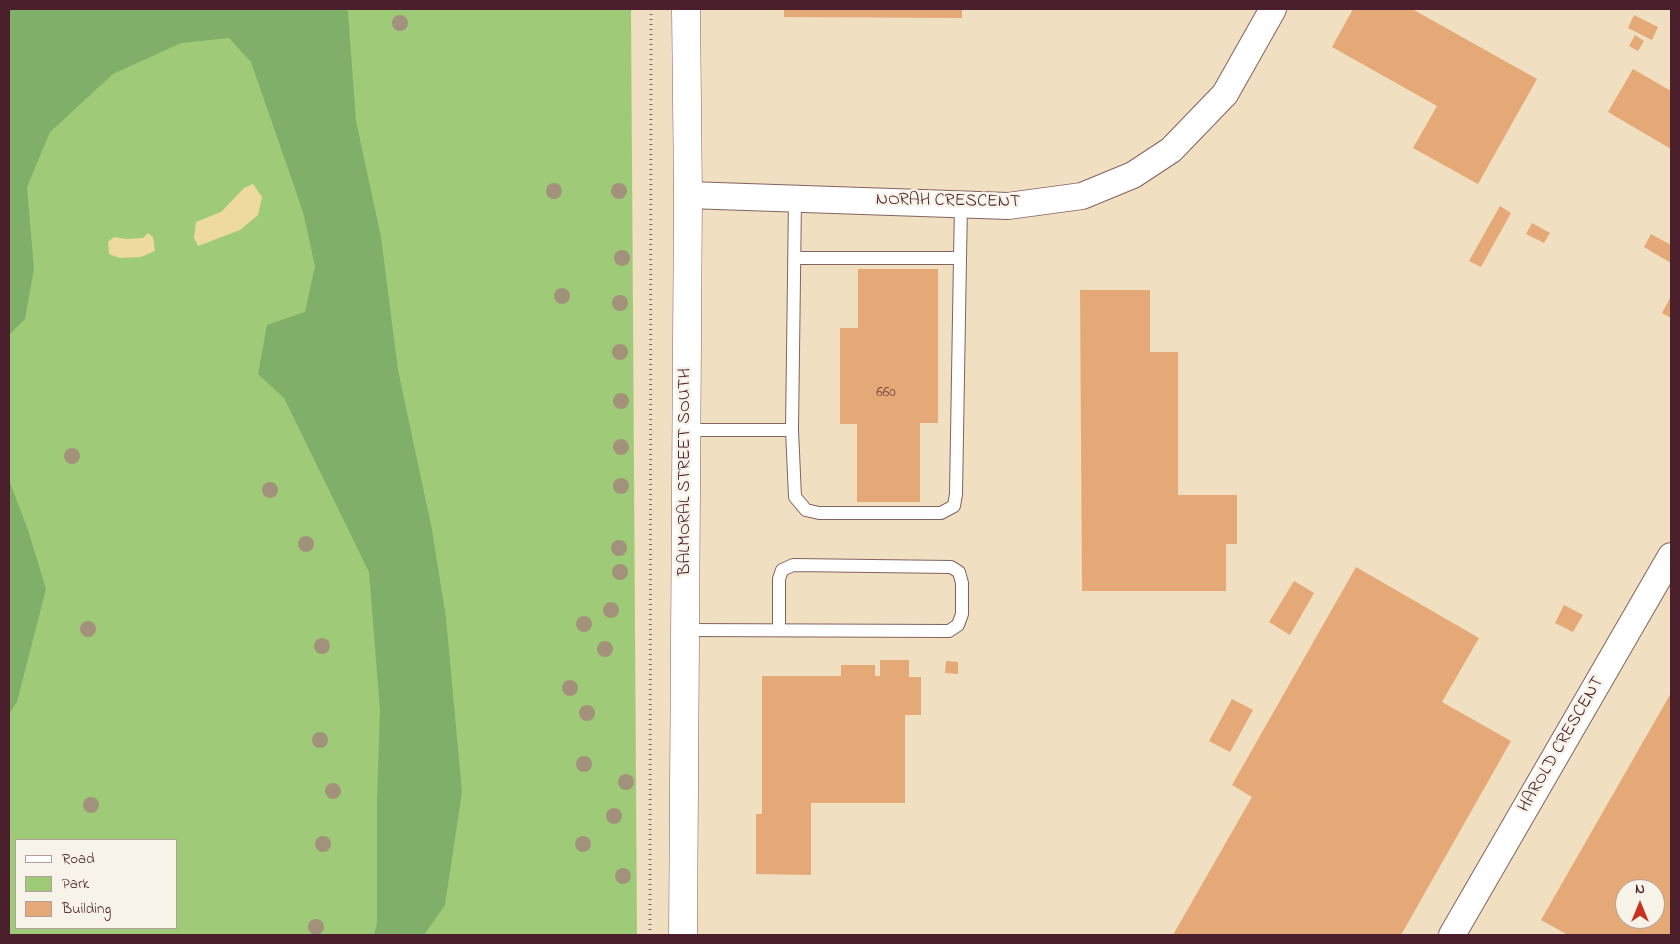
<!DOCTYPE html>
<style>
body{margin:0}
#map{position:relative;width:1680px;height:944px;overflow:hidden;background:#f1dfc1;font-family:"Indie Flower",sans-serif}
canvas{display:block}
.frame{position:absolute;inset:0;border:10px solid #4a1f2b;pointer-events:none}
.legend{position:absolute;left:15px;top:839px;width:162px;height:90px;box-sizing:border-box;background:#f7f3e8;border:1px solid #b29e9c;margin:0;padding:6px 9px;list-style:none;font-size:15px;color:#4a1f2b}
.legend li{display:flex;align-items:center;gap:10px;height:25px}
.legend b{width:25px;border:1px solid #b29e9c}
.north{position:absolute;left:1615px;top:879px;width:50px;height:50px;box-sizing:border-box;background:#f7f3e8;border:1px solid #b29e9c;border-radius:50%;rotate:0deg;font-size:14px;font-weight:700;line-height:20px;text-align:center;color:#4a1f2b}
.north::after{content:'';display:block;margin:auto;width:18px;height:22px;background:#c8321e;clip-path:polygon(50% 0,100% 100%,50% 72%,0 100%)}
</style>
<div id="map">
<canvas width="1680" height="944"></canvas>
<div class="frame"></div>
<ul class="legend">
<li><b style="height:6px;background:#fff"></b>Road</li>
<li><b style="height:14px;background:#9fcb78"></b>Park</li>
<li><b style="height:14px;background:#e4a977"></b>Building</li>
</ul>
<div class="north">N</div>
</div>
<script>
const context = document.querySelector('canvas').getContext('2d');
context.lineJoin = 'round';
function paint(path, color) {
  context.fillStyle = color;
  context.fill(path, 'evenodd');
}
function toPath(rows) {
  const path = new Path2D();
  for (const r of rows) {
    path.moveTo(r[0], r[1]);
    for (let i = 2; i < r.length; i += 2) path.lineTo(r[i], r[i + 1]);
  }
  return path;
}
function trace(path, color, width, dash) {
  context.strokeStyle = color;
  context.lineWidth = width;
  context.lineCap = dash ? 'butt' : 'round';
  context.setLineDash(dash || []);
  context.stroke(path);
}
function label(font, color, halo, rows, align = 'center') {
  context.font = font + ' "Indie Flower",sans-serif';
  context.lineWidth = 5;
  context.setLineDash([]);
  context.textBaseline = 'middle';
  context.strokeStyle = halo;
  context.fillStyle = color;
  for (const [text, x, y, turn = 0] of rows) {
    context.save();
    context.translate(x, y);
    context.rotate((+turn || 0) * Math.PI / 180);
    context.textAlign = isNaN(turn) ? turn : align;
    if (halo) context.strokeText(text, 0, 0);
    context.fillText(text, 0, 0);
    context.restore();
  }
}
paint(toPath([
 [9,9,631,9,637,935,9,935],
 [16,840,176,840,176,928,16,928]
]), '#9fcb78');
paint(toPath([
 [9,9,345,9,348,12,356,121,381,237,398,370,432,530,446,618,462,792,445,905,424,935,374,935,377,923,377,800,380,710,369,572,284,398,258,374,267,325,305,312,315,266,303,212,251,62,229,38,181,43,113,74,50,132,27,187,34,269,25,319,9,335],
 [9,480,28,530,46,589,17,702,9,714]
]), '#7faf68');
paint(toPath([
 [253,184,262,197,258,215,240,230,198,246,194,238,196,222,221,212,244,188],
 [148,233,153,237,155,251,141,257,120,258,109,254,108,242,114,237,126,239,143,238]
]), '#eeda9e');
paint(toPath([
 [784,9,962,9,962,18,784,17],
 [1353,9,1412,9,1537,79,1478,184,1413,148,1437,106,1332,47],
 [1634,15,1658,27,1652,40,1628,28],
 [1635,35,1644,41,1638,51,1629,46],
 [1633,69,1671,91,1671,149,1608,112],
 [1500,206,1511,213,1481,267,1469,261],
 [1532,223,1550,233,1544,243,1526,234],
 [1651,234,1671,245,1671,263,1644,247],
 [858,269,938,269,938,423,920,423,920,502,857,502,857,424,840,424,840,328,858,328],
 [1080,290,1150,290,1150,352,1178,352,1178,495,1237,495,1237,544,1226,544,1226,591,1082,591],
 [1671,296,1671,318,1662,313],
 [1356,567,1479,638,1442,702,1511,741,1401,935,1173,935,1252,797,1232,785],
 [1294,581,1314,593,1290,635,1269,622],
 [1564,605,1583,615,1573,632,1555,623],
 [880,660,909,660,909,677,921,677,921,715,905,715,905,803,811,803,811,875,756,874,756,814,762,814,762,676,841,676,841,665,875,665,875,676,880,676],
 [946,661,958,662,958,674,945,673],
 [1671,693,1671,935,1568,935,1541,920],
 [1625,889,1655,889,1655,919,1625,919],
 [1232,699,1253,710,1230,752,1209,741]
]), '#e4a977');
const service = toPath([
 [794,258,960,258,961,205],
 [686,430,792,430,795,199],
 [792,430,795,497,806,510,819,513,941,513,954,506,956,494,960,258],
 [685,630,949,631,958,625,962,614,962,583,959,572,951,567,793,565,782,570,779,579,779,629]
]);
const minor = toPath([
 [688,195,1008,206,1082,196,1133,175,1171,150,1225,94,1273,9],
 [1452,935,1671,556]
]);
const secondary = toPath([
 [683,935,688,195,686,9]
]);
trace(service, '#846260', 14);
trace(minor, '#846260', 28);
trace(secondary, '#846260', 29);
trace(toPath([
 [650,935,651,9]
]), '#846260', 3, [1, 4]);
trace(service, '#fff', 12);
trace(minor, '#fff', 26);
trace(secondary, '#fff', 28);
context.fillStyle = '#a3927b';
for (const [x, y] of [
 [400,23],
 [554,191],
 [619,191],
 [622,258],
 [562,296],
 [620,303],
 [620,352],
 [621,401],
 [621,447],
 [72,456],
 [621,486],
 [270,490],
 [306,544],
 [619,548],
 [620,572],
 [611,610],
 [584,624],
 [88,629],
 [322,646],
 [605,649],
 [570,688],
 [587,713],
 [320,740],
 [584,764],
 [626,782],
 [333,791],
 [91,805],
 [614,816],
 [323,844],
 [583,844],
 [623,876],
 [316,927]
]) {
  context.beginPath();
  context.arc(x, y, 8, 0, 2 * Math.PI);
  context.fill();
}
label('15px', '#70423e', null, [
 ["660",886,394]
]);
label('18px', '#4a1f2b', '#f7f3e8', [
 ["NORAH CRESCENT",948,202,1],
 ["BALMORAL STREET SOUTH",686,472,-90],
 ["HAROLD CRESCENT",1562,745,-60]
]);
</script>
